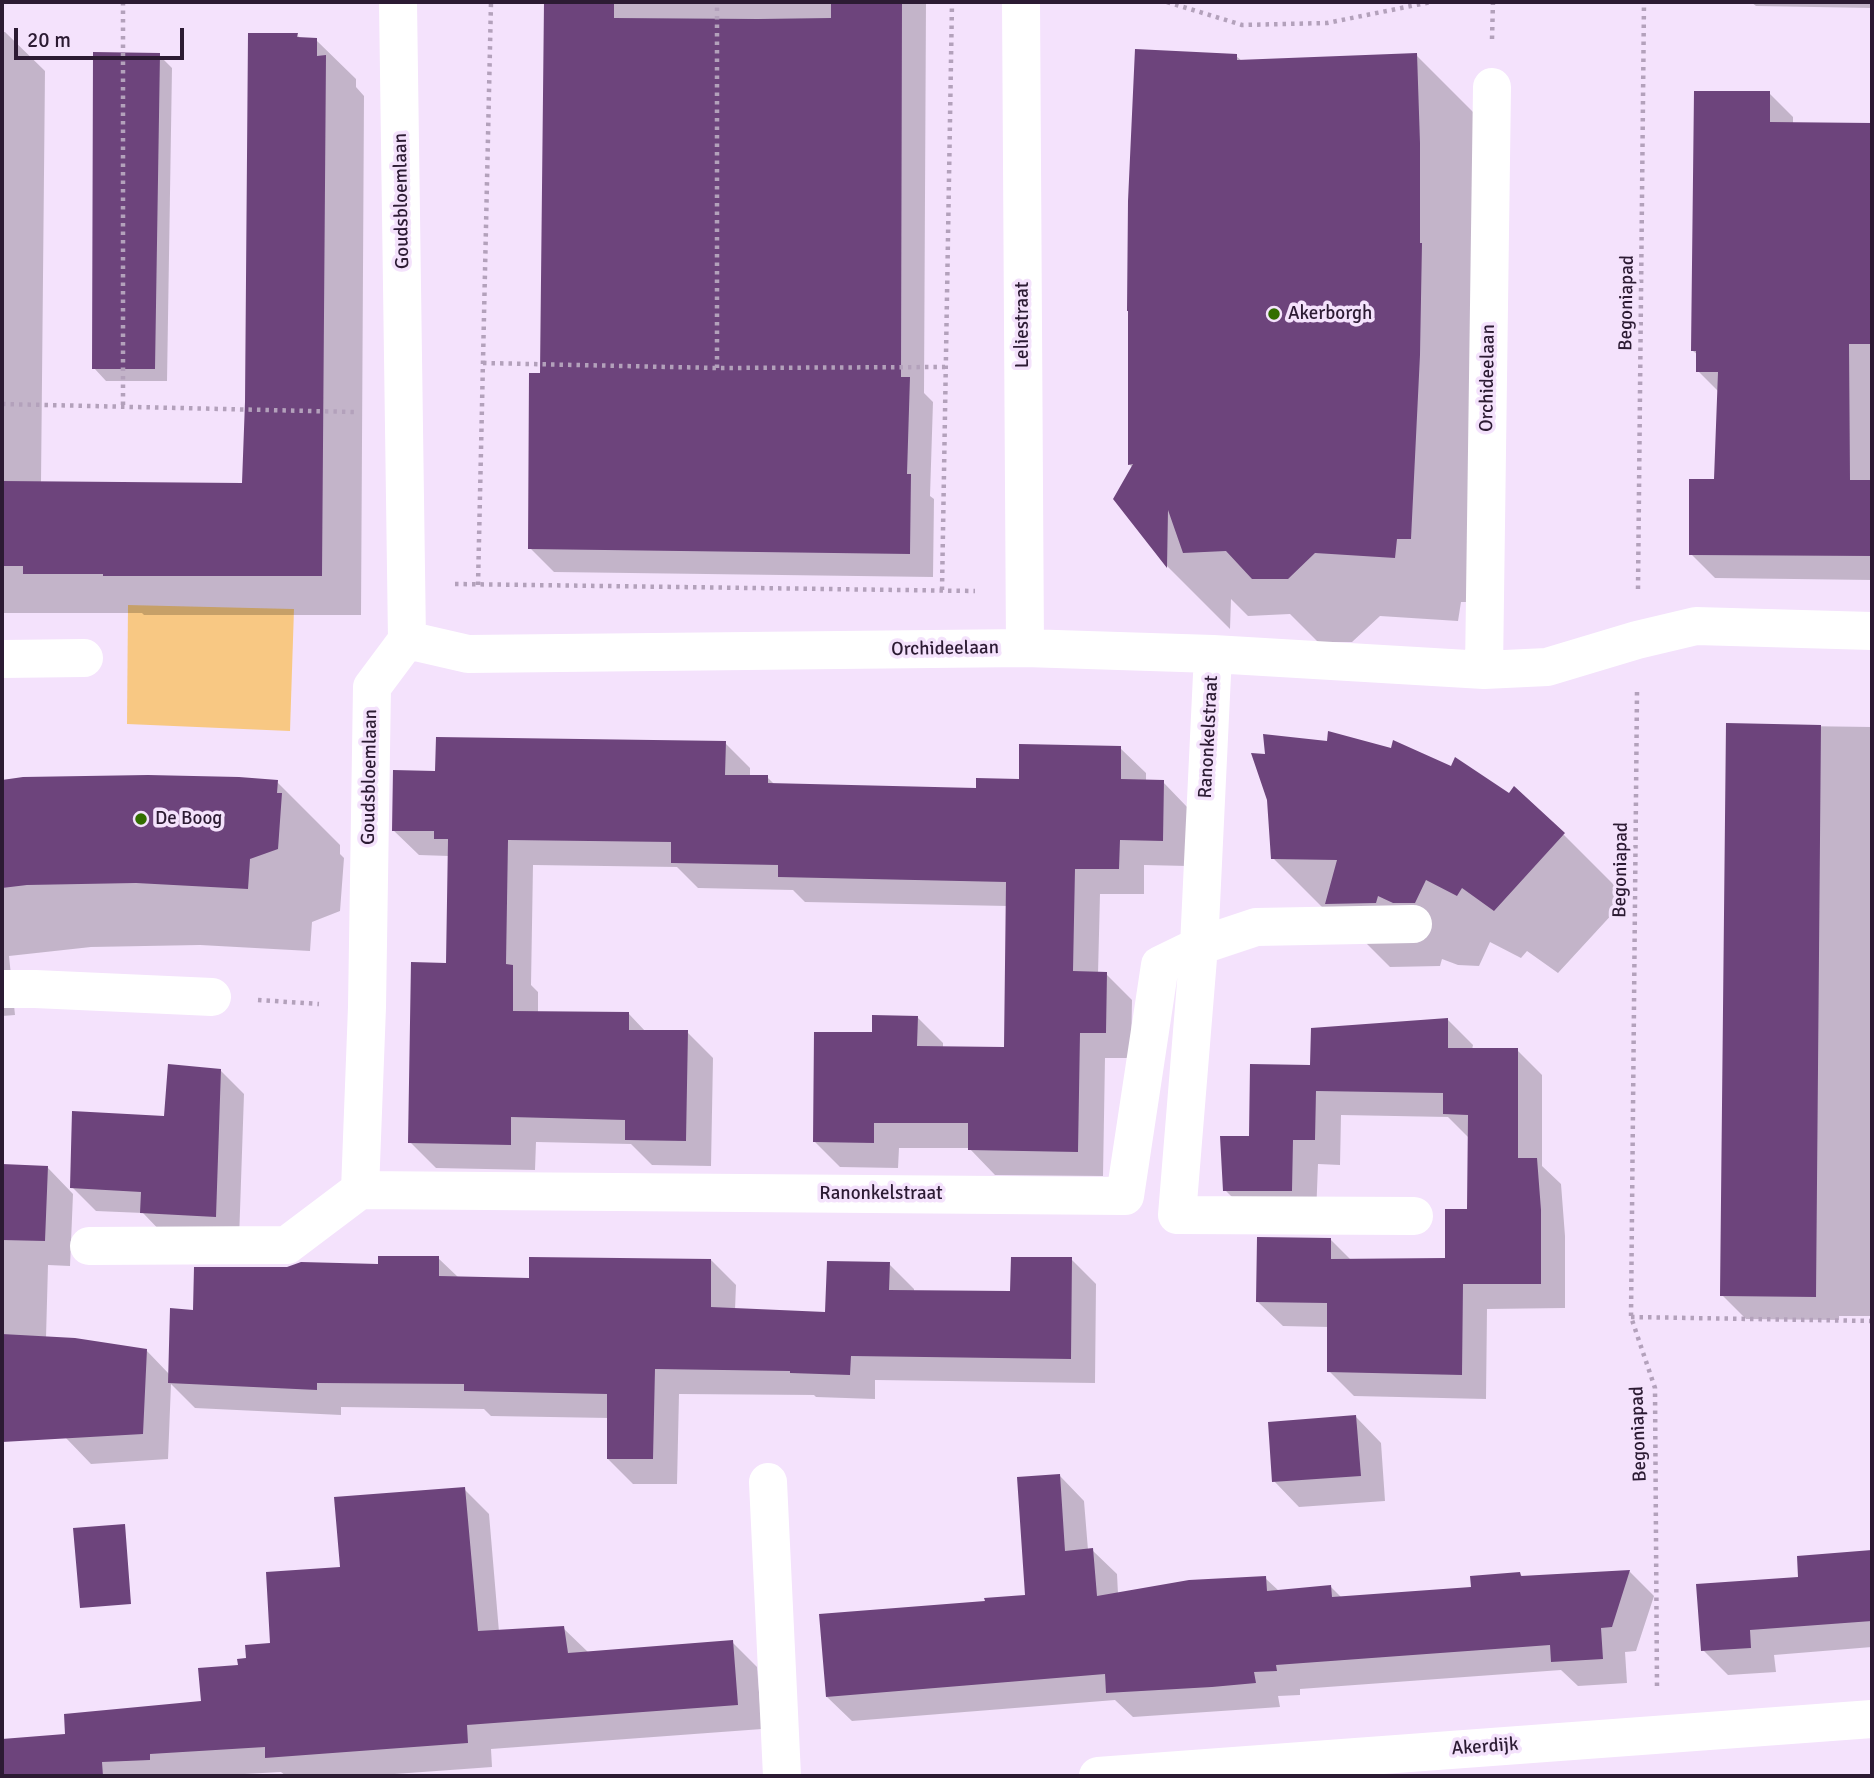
<!DOCTYPE html>
<style>
body{margin:0}
#map{position:relative;width:1874px;height:1778px;overflow:hidden;background:#f4e2fc;font-family:Signika,sans-serif}
canvas{display:block}
.frame{position:absolute;inset:0;border:4px solid #2c1b33;pointer-events:none}
.scale{position:absolute;left:14px;top:28px;width:170px;height:32px;box-sizing:border-box;border:4px solid #2c1b33;border-top:0;padding-left:9px;font-size:21px;line-height:24px;white-space:nowrap;color:#2c1b33;-webkit-text-stroke:5px #f4e2fc;paint-order:stroke}
</style>
<div id="map">
<canvas width="1874" height="1778"></canvas>
<div class="frame"></div>
<div class="scale">20 m</div>
</div>
<script>
const context = document.querySelector('canvas').getContext('2d');
context.lineJoin = 'round';
function paint(path, color) {
  context.fillStyle = color;
  context.fill(path, 'evenodd');
}
function toPath(rows) {
  const path = new Path2D();
  for (const r of rows) {
    path.moveTo(r[0], r[1]);
    for (let i = 2; i < r.length; i += 2) path.lineTo(r[i], r[i + 1]);
  }
  return path;
}
function trace(path, color, width, dash) {
  context.strokeStyle = color;
  context.lineWidth = width;
  context.lineCap = dash ? 'butt' : 'round';
  context.setLineDash(dash || []);
  context.stroke(path);
}
function label(font, color, halo, rows, align = 'center') {
  context.font = font + ' Signika,sans-serif';
  context.lineWidth = 7;
  context.setLineDash([]);
  context.textBaseline = 'middle';
  context.strokeStyle = halo;
  context.fillStyle = color;
  for (const [text, x, y, turn = 0] of rows) {
    context.save();
    context.translate(x, y);
    context.rotate((+turn || 0) * Math.PI / 180);
    context.textAlign = isNaN(turn) ? turn : align;
    if (halo) context.strokeText(text, 0, 0);
    context.fillText(text, 0, 0);
    context.restore();
  }
}
paint(toPath([
 [128,605,294,609,290,731,127,724]
]), '#f8c883');
paint(toPath([
 [546,2,926,2,924,393,933,402,930,496,934,499,933,577,554,572,530,548,542,375],
 [1751,2,1872,2,1872,8,1756,6],
 [2,32,5,32,45,71,41,483,244,485,297,35,301,39,316,40,356,79,356,87,364,96,361,615,144,615,142,613,2,613],
 [159,55,172,68,167,381,106,381,94,368],
 [1416,55,1480,119,1474,602,1461,602,1458,621,1380,616,1352,642,1318,642,1290,614,1248,616,1231,599,1230,629,1168,567,1115,499,1133,468,1129,464,1236,56,1242,61],
 [1769,93,1793,117,1793,124,1872,125,1872,580,1715,578,1691,554,1716,480,1719,392,1698,371,1698,355,1693,351],
 [1728,725,1872,727,1872,1316,1839,1316,1839,1320,1746,1319,1722,1295],
 [725,743,750,768,750,777,767,777,775,785,978,789,1021,781,1120,748,1146,773,1146,781,1163,782,1188,808,1187,866,1144,865,1144,894,1100,894,1098,974,1106,974,1132,1000,1131,1058,1105,1058,1103,1176,995,1175,969,1148,899,1148,898,1168,840,1167,814,1141,874,1034,917,1017,943,1043,943,1048,1005,1048,1008,906,805,902,793,890,698,888,677,867,533,865,531,985,538,992,538,1013,629,1014,646,1032,687,1032,713,1058,711,1166,652,1165,631,1144,536,1142,535,1170,436,1168,410,1142,448,965,449,856,419,855,393,830,437,773],
 [23,779,277,782,340,845,340,854,344,858,340,911,312,922,310,951,200,945,91,947,9,956,15,1015,2,1016,2,781],
 [1564,835,1627,898,1558,973,1527,951,1521,958,1490,942,1479,966,1458,965,1442,959,1440,966,1390,967,1345,922,1337,922,1273,858],
 [1448,1020,1473,1045,1472,1050,1517,1050,1542,1075,1542,1166,1561,1184,1565,1236,1565,1308,1487,1309,1486,1399,1354,1396,1329,1371,1329,1327,1283,1326,1258,1302,1330,1239,1352,1261,1447,1260,1468,1210,1469,1138,1448,1117,1341,1115,1340,1165,1318,1164,1316,1216,1250,1215,1225,1190,1250,1138,1311,1067],
 [220,1070,244,1094,239,1240,165,1236,143,1213,96,1211,72,1187,165,1118],
 [2,1166,48,1168,73,1194,70,1266,48,1265,46,1338,146,1350,170,1375,195,1312,379,1266,438,1258,459,1278,531,1280,711,1260,736,1285,735,1310,827,1314,889,1264,914,1289,914,1292,1012,1293,1071,1259,1096,1284,1095,1383,875,1380,875,1399,816,1397,814,1395,679,1394,677,1484,633,1484,608,1459,609,1418,491,1416,484,1409,341,1407,341,1415,195,1408,171,1384,168,1459,91,1464,66,1438,25,1427,2,1404],
 [1356,1417,1381,1443,1385,1501,1299,1507,1274,1481],
 [1060,1476,1084,1501,1088,1550,1092,1550,1117,1574,1118,1594,1265,1578,1279,1591,1331,1587,1342,1598,1473,1588,1520,1574,1524,1578,1629,1571,1654,1596,1636,1651,1625,1652,1627,1683,1578,1686,1561,1670,1300,1689,1300,1695,1278,1696,1280,1707,1133,1717,1115,1700,852,1721,827,1697,986,1602,1027,1596],
 [464,1489,489,1514,499,1632,563,1628,589,1653,732,1642,757,1667,762,1729,491,1749,492,1767,367,1776,286,1776,281,1772,209,1776,28,1776,25,1739,66,1736,203,1703,240,1666,272,1644,341,1568],
 [1872,1551,1872,1647,1774,1655,1776,1672,1728,1675,1703,1650,1800,1579,1799,1558]
]), '#0003');
paint(toPath([
 [544,2,614,2,614,18,758,19,831,18,831,2,902,2,901,377,910,377,907,474,911,474,910,554,528,549,529,373,540,373],
 [248,33,298,33,297,37,317,38,317,56,326,55,322,576,103,576,103,574,23,574,23,566,2,566,2,481,242,483,245,402],
 [1135,49,1237,54,1237,60,1417,53,1420,143,1420,243,1422,243,1420,355,1411,539,1397,539,1395,558,1315,553,1288,579,1252,579,1226,551,1183,553,1168,510,1167,568,1113,499,1133,464,1128,465,1128,311,1127,311,1128,201],
 [93,52,160,53,155,369,92,369],
 [1694,91,1770,91,1770,122,1872,123,1871,344,1849,344,1850,480,1872,480,1872,556,1689,555,1689,479,1714,479,1718,372,1696,372,1696,351,1691,351],
 [1726,723,1821,725,1816,1297,1720,1296],
 [1328,731,1391,748,1393,740,1451,766,1455,757,1509,793,1514,786,1565,833,1494,911,1462,888,1457,896,1426,880,1415,903,1393,903,1378,896,1376,903,1325,904,1337,860,1271,859,1267,800,1251,753,1265,754,1263,734,1327,741],
 [436,737,726,741,725,775,768,775,768,783,976,788,976,778,1019,779,1019,744,1121,746,1121,779,1164,780,1163,841,1120,840,1119,869,1075,869,1073,971,1107,972,1106,1033,1080,1033,1078,1152,968,1150,968,1123,874,1123,874,1143,813,1142,814,1032,872,1032,872,1015,918,1016,917,1046,1004,1047,1006,882,778,877,778,865,671,863,671,842,508,840,506,964,513,965,513,1011,629,1012,629,1030,688,1030,686,1141,625,1140,625,1120,511,1117,511,1145,408,1143,411,962,446,963,448,839,434,839,434,831,392,831,393,770,435,771],
 [148,775,239,777,278,780,277,793,282,793,278,849,250,859,248,889,136,883,27,885,2,888,2,780,23,777],
 [1448,1018,1448,1048,1518,1048,1518,1158,1537,1158,1541,1210,1541,1284,1463,1284,1462,1375,1327,1372,1327,1303,1256,1302,1257,1237,1331,1238,1331,1259,1445,1258,1445,1209,1467,1209,1468,1115,1443,1114,1443,1093,1316,1091,1315,1140,1293,1140,1292,1191,1223,1191,1220,1136,1249,1136,1250,1064,1310,1065,1311,1028],
 [168,1064,221,1069,216,1217,140,1213,141,1192,70,1188,72,1111,164,1116],
 [2,1164,48,1166,45,1241,2,1240],
 [378,1256,439,1256,439,1276,529,1278,529,1257,711,1259,711,1307,825,1312,827,1261,890,1262,889,1290,1010,1291,1011,1257,1072,1257,1071,1359,851,1356,850,1375,790,1373,790,1371,655,1369,653,1459,607,1459,607,1394,464,1391,464,1384,317,1383,317,1390,168,1383,170,1308,193,1310,194,1267,287,1267,301,1262,378,1264],
 [2,1334,75,1338,147,1349,143,1434,2,1442],
 [1356,1415,1361,1476,1272,1482,1268,1422],
 [1060,1474,1065,1551,1093,1548,1097,1596,1189,1580,1266,1576,1267,1591,1331,1585,1332,1597,1471,1587,1470,1576,1520,1572,1521,1576,1630,1570,1612,1627,1601,1628,1603,1659,1551,1662,1550,1645,1276,1665,1277,1671,1254,1672,1256,1683,1212,1687,1106,1693,1105,1674,826,1697,819,1614,985,1601,984,1598,1025,1595,1017,1477],
 [465,1487,478,1631,564,1626,568,1653,733,1640,738,1705,467,1725,468,1743,265,1758,265,1747,150,1754,150,1760,102,1762,103,1776,2,1776,2,1739,65,1734,64,1714,201,1701,198,1668,238,1665,237,1659,246,1658,245,1645,270,1643,266,1572,340,1567,334,1497],
 [125,1524,131,1604,80,1608,73,1528],
 [1872,1550,1872,1621,1750,1630,1751,1648,1701,1651,1696,1584,1798,1577,1797,1556]
]), '#6d447c');
trace(toPath([
 [123,2,123,406],
 [1167,2,1242,25,1327,23,1431,2],
 [1492,39,1493,2],
 [483,363,717,368,945,367],
 [717,368,717,2],
 [2,404,355,412],
 [455,584,975,591],
 [478,585,491,2],
 [1638,589,1644,2],
 [942,590,952,2],
 [1637,692,1631,1317,1655,1388,1657,1687],
 [258,1000,319,1004],
 [1631,1317,1872,1321]
]), '#b3a1bb', 4.5, [3.5, 5]);
trace(toPath([
 [1021,2,1025,648],
 [407,640,468,654,1025,648,1213,654,1484,670,1547,667,1637,640,1696,626,1872,631],
 [2,659,84,658],
 [1484,670,1492,87],
 [1413,924,1256,927,1199,946,1177,1215,1414,1216],
 [2,989,35,989,212,997],
 [360,1190,1125,1196,1160,965,1199,946,1213,654],
 [89,1246,287,1245,360,1190,367,1007,372,687,407,640,398,2],
 [768,1482,782,1776],
 [1098,1776,1872,1719]
]), '#fff', 38);
for (const [x, y, r, color] of [
 [1274,314,7,"#326e00"],
 [141,819,7,"#326e00"]
]) {
  const dot = new Path2D();
  dot.arc(x, y, r, 0, 2 * Math.PI);
  context.fillStyle = color;
  context.fill(dot);
  trace(dot, '#f4e2fc', 2.5);
}
label('19px', '#2c1b33', '#f4e2fc', [
 ["Goudsbloemlaan",402,201,-91],
 ["Begoniapad",1627,303,-89],
 ["Leliestraat",1023,325,-90],
 ["Orchideelaan",1488,378,-89],
 ["Orchideelaan",945,649,-1],
 ["Ranonkelstraat",1209,737,-87],
 ["Goudsbloemlaan",370,777,-89],
 ["Begoniapad",1621,870,-89],
 ["Ranonkelstraat",881,1194],
 ["Begoniapad",1639,1434,-92],
 ["Akerdijk",1485,1747,-4]
]);
label('19px', '#2c1b33', '#f4e2fc', [
 ["Akerborgh",1288,314],
 ["De Boog",155,819]
], 'left');
</script>
